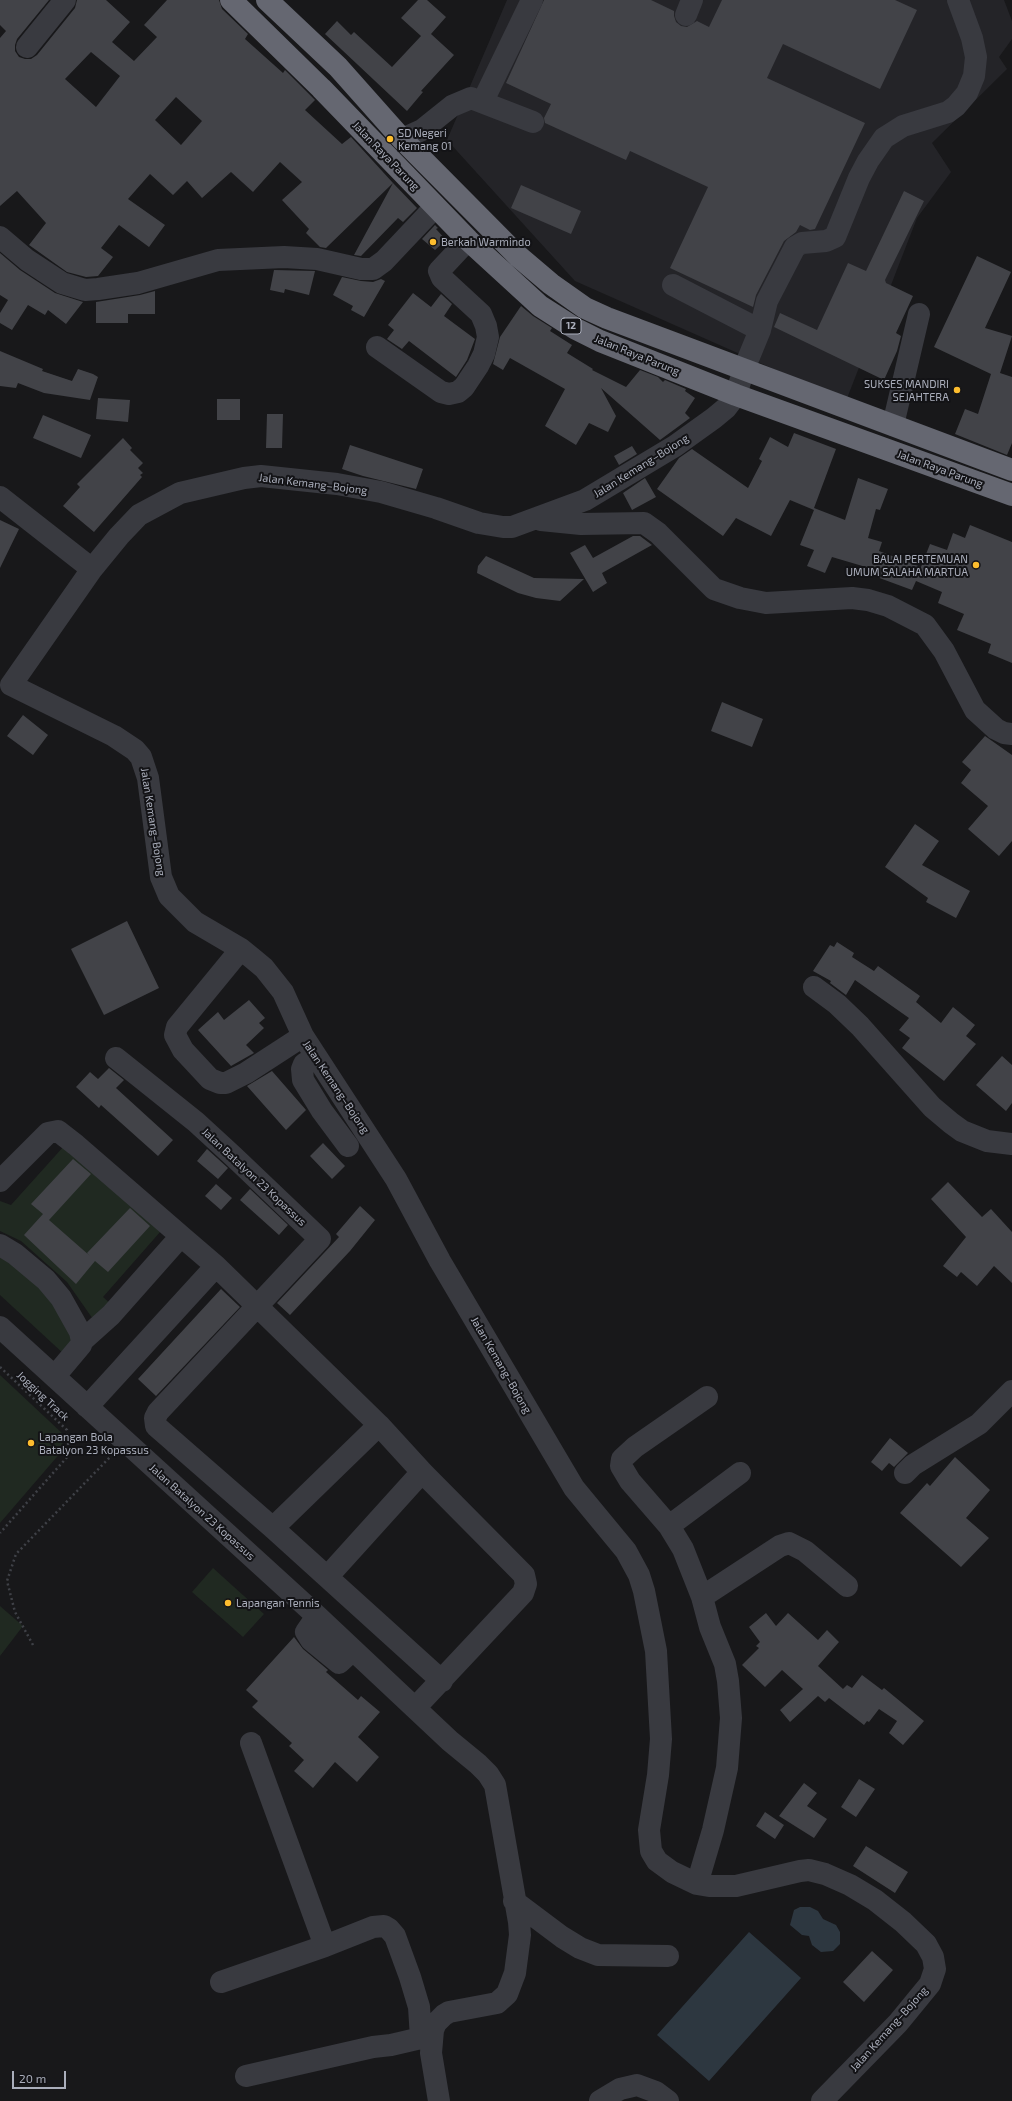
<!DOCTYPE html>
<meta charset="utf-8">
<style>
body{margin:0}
#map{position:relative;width:1012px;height:2101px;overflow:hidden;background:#18181a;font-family:"Exo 2",sans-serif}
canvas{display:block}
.scale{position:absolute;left:12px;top:2071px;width:54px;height:18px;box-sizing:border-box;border:2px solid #aaaebb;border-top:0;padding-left:5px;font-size:12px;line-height:14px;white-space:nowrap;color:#aaaebb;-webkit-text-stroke:3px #131316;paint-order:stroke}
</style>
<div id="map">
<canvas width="1012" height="2101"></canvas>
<div class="scale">20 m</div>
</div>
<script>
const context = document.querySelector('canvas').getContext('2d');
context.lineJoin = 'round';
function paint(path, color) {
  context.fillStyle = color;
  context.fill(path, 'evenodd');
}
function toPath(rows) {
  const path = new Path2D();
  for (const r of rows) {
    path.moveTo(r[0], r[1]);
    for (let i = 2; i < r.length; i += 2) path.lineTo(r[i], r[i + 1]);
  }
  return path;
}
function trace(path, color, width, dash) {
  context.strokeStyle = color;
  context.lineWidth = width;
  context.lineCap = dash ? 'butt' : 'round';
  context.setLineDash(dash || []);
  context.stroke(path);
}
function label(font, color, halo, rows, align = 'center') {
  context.font = font + ' "Exo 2",sans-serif';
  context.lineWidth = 4;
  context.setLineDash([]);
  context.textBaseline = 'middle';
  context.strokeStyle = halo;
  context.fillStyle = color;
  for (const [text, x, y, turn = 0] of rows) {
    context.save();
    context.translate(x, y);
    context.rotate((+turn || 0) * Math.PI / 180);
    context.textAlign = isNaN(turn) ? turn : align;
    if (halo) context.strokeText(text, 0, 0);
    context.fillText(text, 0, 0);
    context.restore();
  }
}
paint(toPath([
 [507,0,1004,0,1012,21,1012,39,999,57,1007,69,932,143,951,172,917,218,846,401,575,281,447,140]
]), '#242428');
paint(toPath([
 [73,1136,168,1223,103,1297,111,1304,95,1322,67,1282,21,1241,0,1231,0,1201,11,1205],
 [0,1246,84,1333,65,1355,0,1295],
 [0,1375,63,1434,62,1451,0,1523],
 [213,1568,264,1614,243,1637,192,1592],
 [0,1606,23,1626,0,1656]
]), '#202921');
paint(toPath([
 [800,1907,810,1907,818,1911,823,1919,836,1925,840,1932,840,1944,833,1951,821,1952,812,1945,809,1936,802,1935,790,1925,794,1910],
 [749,1932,801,1978,709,2081,657,2035]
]), '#2d3740');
paint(toPath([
 [0,0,49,0,17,39,15,45,15,51,19,57,25,59,31,59,37,55,75,8,77,0,106,0,130,22,112,42,134,61,157,37,144,25,167,0,219,0,222,9,248,34,245,39,283,73,285,70,315,100,305,110,342,144,351,137,393,183,326,248,320,247,306,233,309,229,282,200,302,182,280,162,253,192,231,172,202,198,187,181,173,195,150,174,128,199,165,225,149,247,119,225,101,248,113,257,98,276,86,277,67,272,29,245,46,223,17,191,0,206,0,38,6,31,0,25],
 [91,52,120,76,96,107,65,79],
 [176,97,202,121,181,145,155,120],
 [418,0,427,0,446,17,431,34,454,55,421,91,423,92,407,111,325,34,337,21,351,35,354,32,392,67,421,36,401,18],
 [544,0,651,0,674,11,674,16,676,22,681,26,687,27,697,21,709,27,722,0,895,0,917,10,880,89,783,44,767,78,865,123,815,229,810,230,800,225,796,232,784,241,756,295,753,307,670,268,708,187,630,151,626,160,545,123,544,118,551,104,506,83],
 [393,183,417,208,403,222,398,218,361,256,354,255],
 [521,185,581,211,571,234,511,208],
 [904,191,924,201,885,280,886,283,913,296,896,333,901,336,897,351,884,380,774,327,780,313,817,330,848,263,866,271],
 [435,225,438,228,436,229,446,240,435,250,422,239],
 [0,253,20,270,55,293,83,302,66,324,48,310,45,315,28,305,12,330,0,323,0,313,8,300,0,295],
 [977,256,1011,272,985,328,1012,336,1000,373,1012,377,1012,443,1007,455,955,434,965,409,978,414,991,374,934,347],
 [274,270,315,271,309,295,285,289,284,293,270,290],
 [342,277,361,281,373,282,381,279,385,281,364,317,351,310,353,306,333,295],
 [155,291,155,314,128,314,128,323,96,323,96,302,140,295],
 [413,293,431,307,441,294,452,304,444,316,475,339,467,360,456,377,409,341,402,349,387,339,394,330,388,325],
 [521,306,533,316,552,328,550,331,572,345,567,353,593,369,592,370,626,387,640,370,658,377,663,382,665,380,686,389,685,391,695,398,685,413,690,418,660,440,601,388,616,416,608,432,589,423,576,445,545,426,565,389,510,358,503,370,493,364,500,337],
 [0,351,43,369,42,371,72,381,78,369,93,374,98,377,90,400,44,393,18,383,16,388,0,386],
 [98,398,130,400,128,422,96,419],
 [217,399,240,399,240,420,217,420],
 [267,414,283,414,282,448,266,448],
 [43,415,91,435,81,458,33,438],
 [794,433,836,449,814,508,845,520,858,478,888,489,880,510,876,509,868,538,882,542,879,551,921,567,930,544,947,550,953,533,965,538,970,525,1012,542,1012,663,988,653,991,644,957,630,964,614,938,603,942,592,916,581,912,590,874,576,876,570,832,557,825,573,807,566,814,550,800,545,814,510,790,500,771,536,736,518,723,536,657,489,679,458,692,449,748,488,762,461,759,459,770,437,788,447],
 [123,438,132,448,130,450,143,463,138,468,143,473,140,475,142,477,94,532,63,506,80,487,77,484],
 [350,445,423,469,416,489,363,476,342,469],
 [632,446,637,454,619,465,614,456],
 [645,478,656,497,632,510,623,493],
 [0,520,19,529,0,568],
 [633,536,640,536,652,545,602,573,607,583,593,592,570,553,585,545,593,558],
 [486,556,534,578,584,579,560,601,536,598,518,593,477,573,478,566],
 [722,702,763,719,752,747,711,731],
 [23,715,48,735,33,755,7,736],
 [985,736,1012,755,1012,841,999,856,968,829,988,806,961,783,971,770,962,762],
 [915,824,939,841,922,865,970,891,956,918,926,902,928,898,885,867],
 [127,921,159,988,104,1015,71,949],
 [837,942,854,953,852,957,874,971,878,966,920,996,916,1002,941,1023,953,1007,975,1025,966,1036,976,1044,944,1081,902,1048,910,1038,899,1030,909,1018,855,980,846,995,830,983,831,981,813,971,830,945,834,947],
 [249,1000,265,1018,259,1023,264,1028,246,1045,254,1053,231,1066,198,1030,218,1012,224,1020],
 [1002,1056,1012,1065,1012,1103,1006,1111,976,1085],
 [109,1068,124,1080,116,1088,173,1140,158,1156,101,1105,99,1108,76,1087,90,1072,98,1079],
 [272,1071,306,1110,286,1130,247,1086],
 [323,1143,345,1166,332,1179,310,1156],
 [207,1149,228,1168,218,1179,197,1161],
 [73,1159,91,1174,49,1220,90,1256,87,1253,130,1208,150,1226,108,1272,95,1261,76,1284,24,1235,43,1214,31,1204],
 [948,1182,982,1217,991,1209,1012,1232,1012,1283,994,1266,977,1286,961,1272,957,1277,943,1266,966,1237,931,1199],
 [216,1184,232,1198,221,1210,205,1196],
 [250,1189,288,1225,279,1235,240,1200],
 [360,1206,375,1220,350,1251,290,1315,277,1303,339,1237,336,1234],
 [221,1289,240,1307,156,1396,138,1379],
 [890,1438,908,1453,894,1467,889,1463,882,1471,871,1462],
 [955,1457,990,1490,966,1518,989,1538,961,1567,900,1513,927,1483,930,1486],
 [766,1613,776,1626,788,1613,818,1640,827,1630,839,1642,818,1666,843,1689,847,1685,852,1688,862,1675,882,1690,884,1688,924,1721,903,1745,889,1733,897,1721,879,1709,869,1722,867,1721,864,1725,829,1698,825,1702,818,1696,790,1722,780,1710,803,1689,782,1670,765,1687,742,1665,759,1648,756,1646,760,1642,749,1627],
 [294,1637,303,1649,328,1670,326,1672,358,1700,361,1696,380,1712,358,1737,379,1757,357,1782,335,1762,313,1788,294,1771,304,1760,289,1746,292,1743,252,1707,258,1701,246,1690],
 [859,1779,875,1789,856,1817,841,1807],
 [804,1783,817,1793,807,1806,827,1819,814,1838,779,1816],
 [765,1812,784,1825,775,1839,756,1826],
 [866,1846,908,1872,895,1893,853,1866],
 [872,1951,893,1970,864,2002,843,1982]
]), '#424348');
trace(toPath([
 [0,1367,67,1430,69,1455,0,1533],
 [33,1645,15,1612,7,1581,16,1554,112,1455]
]), '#3f4147', 2.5, [2, 3]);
trace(toPath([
 [686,15,692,0],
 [27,47,65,0],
 [483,101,532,0],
 [402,139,422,130,452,106,471,98,533,122],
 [0,237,27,260,62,283,85,290,98,289,138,283,218,260,284,257,317,259,361,269,373,269,384,261,435,207],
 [673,285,760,330],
 [377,347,441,392,449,394,458,392,464,387,478,366,484,354,488,337,486,326,481,314,442,278,439,271,468,240],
 [893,425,919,314],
 [0,497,92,569],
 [541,520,581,524,644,523,658,533,714,589,740,598,766,603,852,598,868,600,888,606,925,625,944,651,975,710,996,729,1004,733,1012,734],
 [241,949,177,1027,175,1035,183,1050,210,1079,220,1083,226,1083,246,1073,303,1036],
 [814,987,837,1004,860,1026,932,1107,951,1123,962,1131,987,1141,1012,1144],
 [315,1057,304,1064,302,1069,303,1080,322,1111,348,1146],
 [116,1058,196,1122,233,1156,320,1239,158,1412,155,1418,156,1426,273,1528,442,1681],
 [0,1181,48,1133,58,1131,76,1145,181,1236,111,1315,82,1341],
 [181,1236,216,1266,379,1425,422,1472,524,1575,526,1584,523,1593,415,1708],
 [0,1245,15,1254,46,1280,61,1298,80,1332,82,1341,81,1345,55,1376],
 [0,1327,317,1616,450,1741,478,1764,488,1774,495,1785,519,1922,520,1935,515,1973,507,1994,497,2003,449,2012,444,2015,436,2023,433,2030,431,2053,439,2101],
 [87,1407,216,1266],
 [905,1473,913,1465,979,1424,1012,1391],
 [669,1526,740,1473],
 [273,1528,379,1425],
 [328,1576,422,1472],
 [702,1597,780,1546,789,1543,805,1551,847,1586],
 [317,1616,306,1632,311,1640,339,1663,353,1650],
 [251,1743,325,1946],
 [697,1884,713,1830,727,1768,731,1718,728,1681,725,1664,710,1627,702,1597,683,1549,669,1526,630,1481,621,1466,622,1459,635,1447,707,1397],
 [514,1901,562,1937,580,1948,598,1955,668,1956],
 [221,1982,325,1946,373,1927,384,1926,389,1929,395,1936,410,1977,419,2007,421,2038],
 [246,2076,373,2047,391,2045,421,2038,431,2040],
 [600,2101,620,2089,637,2085,656,2092,668,2101],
 [822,2101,898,2023,930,1984,935,1969,933,1957,926,1944,903,1922,875,1900,850,1885,825,1874,809,1870,800,1871,736,1886,709,1886,697,1884,672,1872,657,1861,651,1851,649,1830,658,1775,661,1739,656,1651,644,1591,639,1575,626,1551,574,1488,440,1261,396,1179,303,1036,283,992,264,968,252,958,241,949,195,922,169,896,161,877,148,778,141,757,135,750,114,736,11,685,92,569,119,536,139,515,180,493,244,478,261,476,337,484,381,492,436,508,479,523,503,527,512,527,585,500,675,446,714,418,726,408,736,395,744,369,760,330,767,301,795,247,802,243,826,241,835,237,859,178,868,161,884,138,903,126,948,112,956,106,967,93,974,76,976,57,972,38,958,0]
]), '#393a40', 22);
trace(toPath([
 [231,0,321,88,468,240,540,306,576,329,600,341,736,395,1012,495],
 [267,0,338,67,402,139,518,256,551,284,585,308,607,318,1012,470]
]), '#656771', 22);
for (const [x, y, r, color] of [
 [390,139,4,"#fdbd2e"],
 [433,242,4,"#fdbd2e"],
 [957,390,4,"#fdbd2e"],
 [976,565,4,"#fdbd2e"],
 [31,1443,4,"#fdbd2e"],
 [228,1603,4,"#fdbd2e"]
]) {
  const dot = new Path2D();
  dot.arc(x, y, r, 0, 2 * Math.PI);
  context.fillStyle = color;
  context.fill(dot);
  trace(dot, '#131316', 1.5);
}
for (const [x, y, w] of [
 [571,326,20]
]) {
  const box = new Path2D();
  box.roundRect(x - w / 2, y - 8, w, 16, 3);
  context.fillStyle = '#131316';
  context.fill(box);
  trace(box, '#aaaebb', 1);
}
label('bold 10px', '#aaaebb', null, [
 ["12",571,326]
]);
label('11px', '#aaaebb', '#131316', [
 ["SD Negeri",398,133],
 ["Kemang 01",398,146],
 ["Berkah Warmindo",441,242],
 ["SUKSES MANDIRI",949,384,"right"],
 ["SEJAHTERA",949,397,"right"],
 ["BALAI PERTEMUAN",968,559,"right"],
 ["UMUM SALAHA MARTUA",968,572,"right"],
 ["Lapangan Bola",39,1437],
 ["Batalyon 23 Kopassus",39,1450],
 ["Lapangan Tennis",236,1603]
], 'left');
label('11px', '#aaaebb', '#131316', [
 ["Jalan Raya Parung",386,156,46],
 ["Jalan Raya Parung",637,355,22],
 ["Jalan Kemang–Bojong",641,466,-32],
 ["Jalan Raya Parung",940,469,20],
 ["Jalan Kemang–Bojong",313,484,7],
 ["Jalan Kemang–Bojong",153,822,81],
 ["Jalan Kemang–Bojong",336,1087,56],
 ["Jalan Batalyon 23 Kopassus",254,1177,43],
 ["Jalan Kemang–Bojong",501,1365,60],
 ["Jogging Track",43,1396,43],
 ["Jalan Batalyon 23 Kopassus",202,1512,42],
 ["Jalan Kemang–Bojong",889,2029,-48]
]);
</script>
